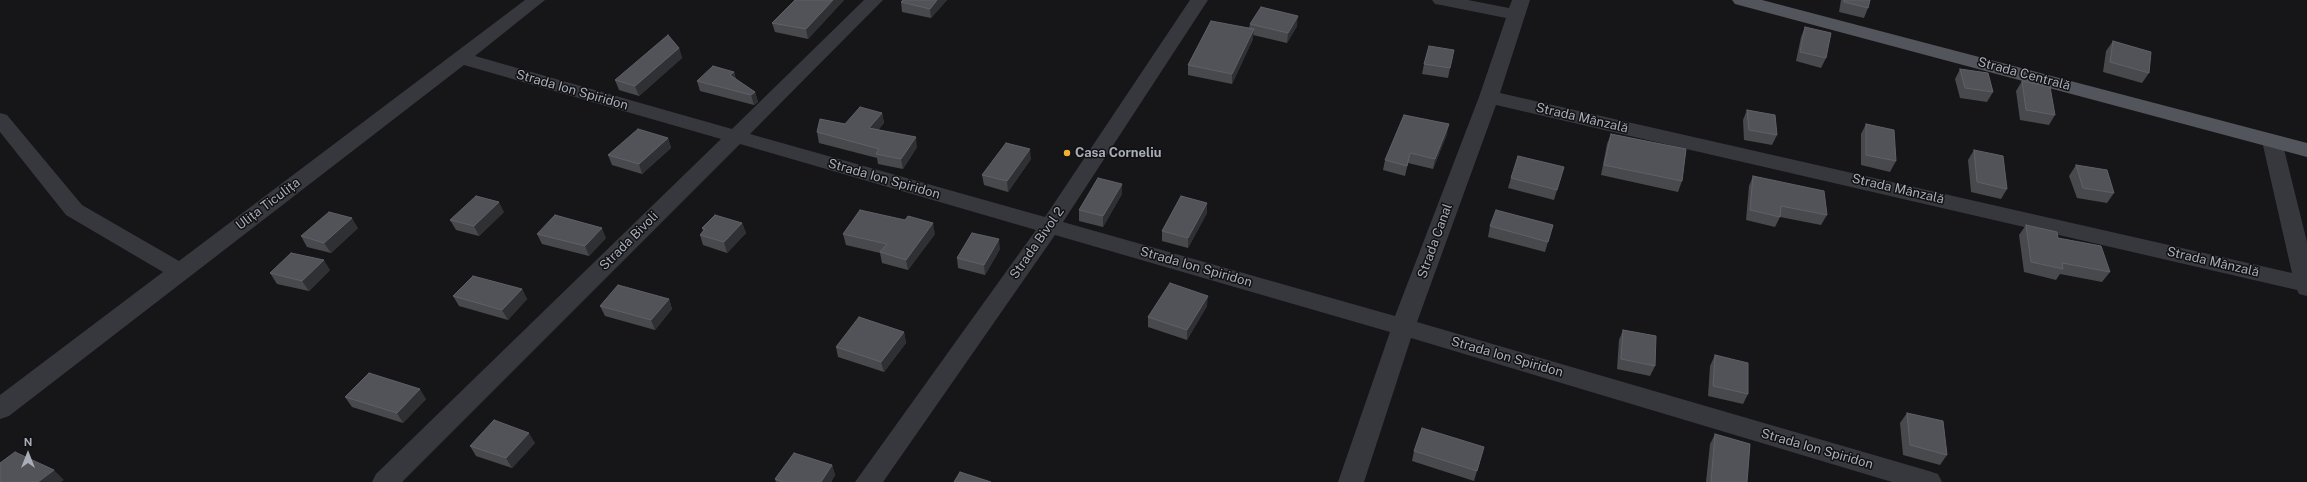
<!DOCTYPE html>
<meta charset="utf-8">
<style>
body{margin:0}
#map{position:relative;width:2307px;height:482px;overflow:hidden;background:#161618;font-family:"Public Sans",sans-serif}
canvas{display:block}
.north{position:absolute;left:8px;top:434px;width:40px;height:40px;-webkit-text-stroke:3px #111113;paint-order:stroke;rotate:0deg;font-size:11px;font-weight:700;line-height:16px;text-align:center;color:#a8adb8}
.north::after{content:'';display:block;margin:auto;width:14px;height:18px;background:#a8adb8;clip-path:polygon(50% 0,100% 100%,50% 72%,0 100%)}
</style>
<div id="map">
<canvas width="2307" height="482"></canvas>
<div class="north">N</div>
</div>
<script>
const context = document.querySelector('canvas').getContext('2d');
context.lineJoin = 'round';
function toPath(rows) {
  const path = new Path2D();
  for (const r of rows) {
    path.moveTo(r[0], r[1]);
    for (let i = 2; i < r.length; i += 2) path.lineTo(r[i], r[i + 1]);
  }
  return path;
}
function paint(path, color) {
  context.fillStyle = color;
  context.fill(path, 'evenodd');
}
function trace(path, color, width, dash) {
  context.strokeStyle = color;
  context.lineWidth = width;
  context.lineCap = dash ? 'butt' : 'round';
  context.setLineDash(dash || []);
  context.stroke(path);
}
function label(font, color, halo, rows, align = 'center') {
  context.font = font + ' "Public Sans",sans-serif';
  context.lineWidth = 3;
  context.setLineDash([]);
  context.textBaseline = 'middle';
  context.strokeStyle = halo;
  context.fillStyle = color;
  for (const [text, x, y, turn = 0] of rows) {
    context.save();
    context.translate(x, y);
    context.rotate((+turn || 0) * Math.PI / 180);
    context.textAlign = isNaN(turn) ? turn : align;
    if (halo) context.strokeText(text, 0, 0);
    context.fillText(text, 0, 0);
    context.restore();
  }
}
paint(toPath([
 [525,0,545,0,475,56,732,129,864,0,883,0,750,134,1045,217,1190,0,1208,0,1063,222,1395,316,1479,97,1506,18,1441,5,1435,4,1432,0,1468,0,1509,8,1512,0,1530,0,1500,93,2292,273,2262,141,2265,136,2272,135,2279,136,2282,141,2307,242,2307,296,2299,294,2297,290,1496,105,1417,322,1929,471,1938,474,1942,482,1892,482,1411,338,1364,482,1338,482,1390,332,1055,235,883,482,855,482,1036,230,740,144,402,482,372,482,376,474,721,139,464,65,9,416,0,419,0,395,163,272,66,215,0,132,0,113,7,115,82,205,179,261,525,0]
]), '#37383d');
paint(toPath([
 [1732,0,1762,0,2307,143,2307,157,1735,4,1732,0]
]), '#53555c');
paint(toPath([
 [844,0,808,39,775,32,772,23],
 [903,0,947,0,931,18,902,12,901,2],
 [1841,0,1870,0,1868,8,1864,18,1839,12],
 [1250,24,1297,26,1287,43,1253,35,1253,39,1232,84,1188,75,1188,65,1249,28],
 [1805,27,1826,58,1821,68,1796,61,1801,37],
 [2113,41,2149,73,2142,83,2103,72,2106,51],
 [679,48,682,58,639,96,619,90,615,80],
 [1454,50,1448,78,1422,74,1424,64],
 [1960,69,1993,92,1987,102,1960,98,1955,79],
 [734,72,736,80,755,92,758,102,754,105,700,91,697,81],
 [2022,81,2055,115,2049,125,2020,120,2016,91],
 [1747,110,1777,135,1772,145,1744,140,1743,120],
 [882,113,884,123,878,130,917,147,903,169,878,164,877,158,819,143,817,132],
 [1866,124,1896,161,1890,172,1861,165,1861,134],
 [1447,134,1433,169,1408,163,1405,176,1383,170,1385,160],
 [1611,134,1682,181,1678,192,1601,175,1607,144],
 [668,138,671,148,642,174,612,165,608,155],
 [1974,150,2007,189,2001,199,1971,192,1968,160],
 [1031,159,1008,192,984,185,982,175],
 [2076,165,2114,193,2107,203,2077,198,2069,176],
 [1564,167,1554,200,1508,188,1511,178],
 [1753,176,1827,215,1821,225,1780,217,1775,227,1746,220,1749,186],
 [1122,194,1103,227,1079,221,1079,210],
 [1207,203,1207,213,1188,248,1162,241,1162,231],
 [504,212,479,236,456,230,450,220],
 [742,223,746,233,727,253,703,245,700,235,703,231,702,228],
 [1553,225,1545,252,1488,237,1490,226],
 [2026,225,2058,238,2110,272,2102,282,2060,274,2056,280,2024,272,2019,235],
 [358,228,331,253,307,247,301,236],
 [537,234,606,238,589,256,542,244],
 [843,234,935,234,908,270,882,263,880,253,846,245],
 [1000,249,985,275,958,268,957,258],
 [330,270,309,291,277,284,270,273],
 [522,289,527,299,508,320,459,306,453,296],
 [669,299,672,309,655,330,605,316,600,306],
 [1207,306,1187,340,1148,327,1148,317],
 [1623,330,1655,366,1650,376,1617,369,1619,340],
 [904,332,906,343,884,372,838,357,836,347],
 [1715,355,1748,394,1743,404,1708,396,1710,366],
 [345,397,426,399,403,423,352,407],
 [1907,413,1947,455,1940,465,1903,455,1900,423],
 [1715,434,1747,482,1706,482,1710,444],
 [535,443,512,468,476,456,470,446],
 [1484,447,1474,481,1412,461,1414,451],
 [832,465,835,475,831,482,776,482,775,479]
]), '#47494d');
paint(toPath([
 [833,0,844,0,808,39,806,29],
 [937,0,947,0,931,18,930,9],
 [1298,16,1297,26,1287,43,1288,33],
 [1254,29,1253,39,1232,84,1232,74],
 [679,48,682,58,639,96,635,86],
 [734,72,737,82,730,75],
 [755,92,758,102,754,105,751,95],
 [882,113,884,123,871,138,869,128],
 [1449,124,1447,134,1433,169,1435,159],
 [916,137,917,147,903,169,901,159],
 [668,138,671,148,642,174,639,164],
 [1030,149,1031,159,1008,192,1007,181],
 [1122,184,1122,194,1103,227,1103,216],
 [499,202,504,212,479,236,474,226],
 [1207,203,1207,213,1188,248,1188,238],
 [352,218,358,228,331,253,324,243],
 [742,223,746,233,727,253,724,242],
 [933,223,935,234,908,270,906,260],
 [602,228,606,238,589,256,585,246],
 [999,239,1000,249,985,275,984,265],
 [324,260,330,270,309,291,302,281],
 [522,289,527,299,508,320,502,310],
 [1208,296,1207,306,1187,340,1187,330],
 [669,299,672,309,655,330,651,320],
 [904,332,906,343,884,372,881,362],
 [420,389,426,399,403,423,397,413],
 [529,433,535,443,512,468,506,458],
 [832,465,835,475,831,482,821,482],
 [54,470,64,480,61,482,38,482]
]), '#2f3033');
const building = toPath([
 [795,0,833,0,806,29,772,23,795,0],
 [903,0,937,0,930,9,901,2,903,0],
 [1844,0,1870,0,1868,8,1844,2,1844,0],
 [1261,7,1298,16,1288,33,1250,24,1261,7],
 [1211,21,1254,29,1232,74,1188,65,1211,21],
 [1805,27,1831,33,1826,58,1800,52,1805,27],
 [668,35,679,48,635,86,615,80,668,35],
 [2113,41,2151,52,2149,73,2110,62,2113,41],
 [1429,46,1454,50,1450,68,1424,64,1429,46],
 [713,66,734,72,730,75,755,92,751,95,697,81,713,66],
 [1960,69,1988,73,1993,92,1965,88,1960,69],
 [2022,81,2050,87,2055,115,2026,110,2022,81],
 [860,107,882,113,869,128,916,137,901,159,876,154,879,149,817,132,820,119,845,124,860,107],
 [1747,110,1775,115,1777,135,1749,130,1747,110],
 [1404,115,1449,124,1435,159,1410,153,1407,166,1385,160,1404,115],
 [1866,124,1894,130,1896,161,1866,155,1866,124],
 [638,129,668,138,639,164,608,155,638,129],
 [1611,134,1686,149,1682,181,1604,165,1611,134],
 [1006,143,1030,149,1007,181,982,175,1006,143],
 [1974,150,2003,156,2007,189,1977,182,1974,150],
 [1518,156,1564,167,1557,190,1511,178,1518,156],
 [2076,165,2107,170,2114,193,2083,188,2076,165],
 [1753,176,1824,191,1827,215,1781,206,1780,217,1750,210,1753,176],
 [1098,178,1122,184,1103,216,1079,210,1098,178],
 [476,196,499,202,474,226,450,220,476,196],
 [1181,196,1207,203,1188,238,1162,231,1181,196],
 [860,210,905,220,908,216,933,223,906,260,880,252,887,244,843,234,860,210],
 [1496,210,1553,225,1548,242,1490,226,1496,210],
 [329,212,352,218,324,243,301,236,329,212],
 [555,215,602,228,585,246,537,234,555,215],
 [715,215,742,223,724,242,700,235,705,229,702,228,715,215],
 [2026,225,2057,232,2058,238,2101,246,2110,272,2062,263,2063,269,2031,262,2026,225],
 [972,233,999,239,984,265,957,258,972,233],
 [291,253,324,260,302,281,270,273,291,253],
 [473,276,522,289,502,310,453,296,473,276],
 [1170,283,1208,296,1187,330,1148,317,1170,283],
 [618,285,669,299,651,320,600,306,618,285],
 [859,317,904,332,881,362,836,347,859,317],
 [1623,330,1656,336,1655,366,1621,359,1623,330],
 [1715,355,1748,363,1748,394,1713,386,1715,355],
 [369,373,420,389,397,413,345,397,369,373],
 [1907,413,1943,421,1947,455,1910,445,1907,413],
 [494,420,529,433,506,458,470,446,494,420],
 [1422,428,1484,447,1477,471,1414,451,1422,428],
 [1715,434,1750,444,1747,482,1711,482,1715,434],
 [15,452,54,470,38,482,0,482,0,463,15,452],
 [794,453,832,465,821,482,783,482,775,479,794,453],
 [960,472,991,482,954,482,960,472]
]);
paint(building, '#525359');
trace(building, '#5f6168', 1);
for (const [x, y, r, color] of [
 [1067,153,4,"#f2b134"]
]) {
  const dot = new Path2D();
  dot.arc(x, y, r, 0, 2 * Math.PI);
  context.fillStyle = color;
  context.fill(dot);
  trace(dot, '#111113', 1.5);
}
label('13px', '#a8adb8', '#111113', [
 ["Strada Centrală",2024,74,15],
 ["Strada Ion Spiridon",572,90,16],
 ["Strada Mânzală",1582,118,13],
 ["Strada Ion Spiridon",884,179,16],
 ["Strada Mânzală",1898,189,13],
 ["Ulița Ticulița",268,204,-37],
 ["Strada Bivoli",629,241,-45],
 ["Strada Canal",1435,241,-70],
 ["Strada Bivol 2",1037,243,-55],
 ["Strada Mânzală",2213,262,13],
 ["Strada Ion Spiridon",1196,267,16],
 ["Strada Ion Spiridon",1507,357,16],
 ["Strada Ion Spiridon",1817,449,16]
]);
label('bold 13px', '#a8adb8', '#111113', [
 ["Casa Corneliu",1075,153]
], 'left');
</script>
